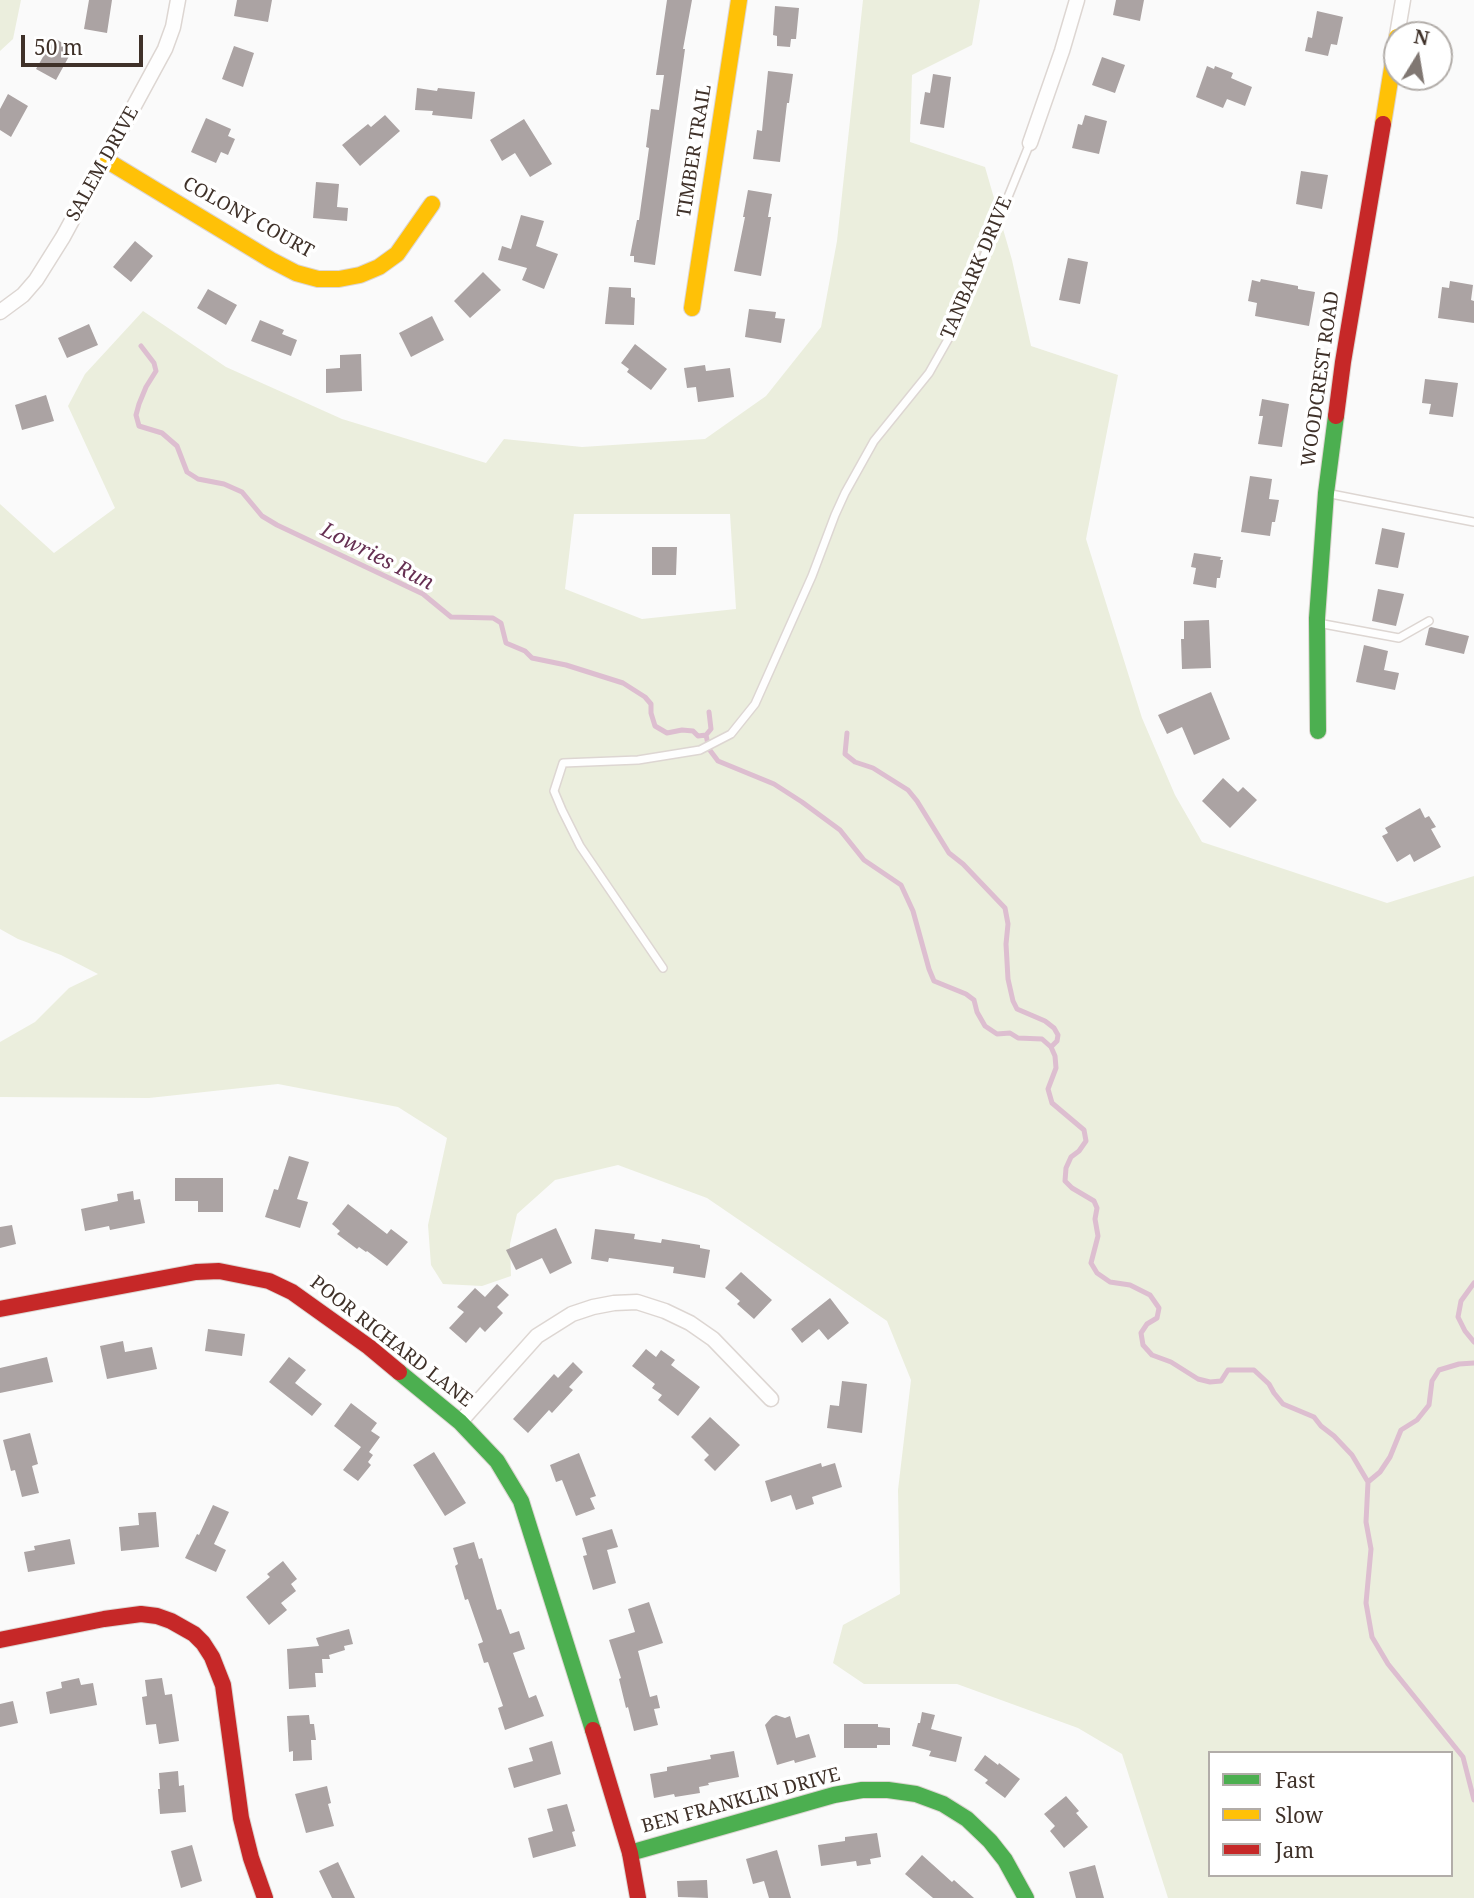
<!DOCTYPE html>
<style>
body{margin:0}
#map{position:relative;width:1474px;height:1898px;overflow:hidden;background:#fafafa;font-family:"Noto Serif",serif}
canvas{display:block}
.legend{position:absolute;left:1208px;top:1751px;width:245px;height:126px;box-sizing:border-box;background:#fff;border:2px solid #b2ada9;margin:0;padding:9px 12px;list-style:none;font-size:21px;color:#3f3129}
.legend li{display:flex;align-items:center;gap:14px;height:35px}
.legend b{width:35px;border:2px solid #b2ada9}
.north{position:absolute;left:1383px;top:21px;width:70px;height:70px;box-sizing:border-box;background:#fff;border:2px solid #b2ada9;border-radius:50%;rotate:11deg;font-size:19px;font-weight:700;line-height:28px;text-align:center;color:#3f3129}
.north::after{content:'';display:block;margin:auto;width:24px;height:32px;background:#807772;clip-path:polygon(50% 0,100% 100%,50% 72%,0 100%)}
.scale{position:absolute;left:21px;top:35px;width:122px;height:32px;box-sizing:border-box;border:4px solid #3f3129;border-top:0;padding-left:9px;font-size:21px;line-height:24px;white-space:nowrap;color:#3f3129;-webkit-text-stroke:5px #fff;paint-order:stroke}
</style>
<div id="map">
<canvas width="1474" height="1898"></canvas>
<ul class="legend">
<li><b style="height:9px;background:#4caf50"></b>Fast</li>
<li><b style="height:9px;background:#ffc107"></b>Slow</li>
<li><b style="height:9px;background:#c62828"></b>Jam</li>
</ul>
<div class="north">N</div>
<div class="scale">50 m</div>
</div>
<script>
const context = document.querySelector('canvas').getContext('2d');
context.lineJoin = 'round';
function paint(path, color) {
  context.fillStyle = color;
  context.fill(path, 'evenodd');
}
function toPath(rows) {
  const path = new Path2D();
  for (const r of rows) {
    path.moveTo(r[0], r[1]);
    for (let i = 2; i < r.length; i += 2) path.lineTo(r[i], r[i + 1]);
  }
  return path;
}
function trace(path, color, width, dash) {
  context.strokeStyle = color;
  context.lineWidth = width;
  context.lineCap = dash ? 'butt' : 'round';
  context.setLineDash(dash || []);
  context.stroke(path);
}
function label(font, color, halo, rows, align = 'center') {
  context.font = font + ' "Noto Serif",serif';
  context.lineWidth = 7;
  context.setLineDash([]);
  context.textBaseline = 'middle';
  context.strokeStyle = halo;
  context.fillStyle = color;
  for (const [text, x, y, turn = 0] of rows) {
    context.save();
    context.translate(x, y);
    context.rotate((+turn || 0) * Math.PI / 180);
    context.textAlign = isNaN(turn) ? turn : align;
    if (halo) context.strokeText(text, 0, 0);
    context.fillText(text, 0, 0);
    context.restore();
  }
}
paint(toPath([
 [0,0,21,0,13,39,0,51],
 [863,0,980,0,972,45,912,75,910,142,985,167,1012,260,1031,346,1118,375,1086,539,1142,718,1175,795,1202,842,1387,903,1474,876,1474,1898,1168,1898,1122,1754,1078,1728,957,1684,864,1684,833,1663,843,1625,900,1594,898,1490,911,1380,887,1321,707,1198,618,1165,555,1180,517,1214,510,1244,511,1276,482,1286,443,1284,431,1265,428,1225,447,1138,398,1107,278,1084,149,1098,0,1097,0,1042,35,1022,69,988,98,974,61,955,18,939,0,929,0,504,54,553,115,508,68,406,85,374,143,311,226,367,342,419,486,463,504,439,582,447,705,439,766,396,821,327,837,241],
 [574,514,730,514,736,609,642,619,565,589],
 [1210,1753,1451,1753,1451,1875,1210,1875]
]), '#ebeedd');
trace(toPath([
 [141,346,154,363,156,371,146,387,139,404,136,415,139,426,162,433,177,446,187,472,198,479,224,484,242,492,262,516,277,525,423,594,451,617,493,618,501,623,506,643,525,651,532,658,566,665,623,683,645,697,651,704,651,713,655,726,667,733,682,730,693,731,698,736,706,735],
 [847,733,845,754,855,762,873,768,908,790,917,801,949,853,963,864,1005,908,1008,924,1006,944,1008,979,1013,1001,1017,1009,1045,1021,1054,1028,1058,1035,1057,1041,1051,1047],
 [706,735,709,749,718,761,774,784,802,802,840,830,864,860,901,885,913,911,929,969,934,981,966,994,974,1000,977,1012,985,1026,997,1034,1010,1033,1018,1038,1042,1039,1051,1047,1055,1056,1056,1068,1048,1089,1052,1103,1084,1130,1086,1141,1079,1151,1071,1157,1066,1168,1065,1181,1072,1188,1094,1201,1097,1208,1095,1219,1098,1236,1091,1263,1097,1273,1110,1282,1130,1285,1150,1295,1159,1308,1157,1318,1147,1324,1141,1333,1143,1345,1152,1355,1171,1362,1198,1379,1210,1382,1221,1381,1228,1370,1254,1370,1269,1384,1274,1393,1283,1404,1314,1417,1321,1426,1334,1436,1352,1455,1368,1482,1366,1522,1371,1549,1366,1603,1372,1637,1388,1664,1463,1757,1474,1800],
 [706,735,711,729,709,712],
 [1474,1283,1461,1301,1458,1317,1465,1331,1474,1342],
 [1368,1482,1380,1472,1390,1457,1401,1430,1417,1420,1429,1405,1432,1381,1439,1370,1459,1364,1474,1363]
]), '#ddbed0', 5);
paint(toPath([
 [89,0,112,0,107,33,84,29],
 [237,0,272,0,268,22,234,16],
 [667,0,692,0,683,49,685,49,655,265,634,262,634,256,630,256,637,220,639,220,649,148,646,147,651,109,659,110,664,75,656,75],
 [1116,0,1144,0,1140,21,1113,15],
 [775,6,799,8,796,39,791,39,790,47,777,46,777,36,773,35],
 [1317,11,1343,17,1337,45,1331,44,1328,56,1305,51,1308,37,1312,38],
 [54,38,73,49,56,80,36,69],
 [234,46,254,53,243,87,222,79],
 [1102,57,1125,65,1115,93,1092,85],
 [1207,66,1214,69,1215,66,1233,73,1231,78,1252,87,1245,106,1227,99,1223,108,1196,97],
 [768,71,793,74,789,103,787,103,780,162,753,159,757,130,762,131],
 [933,74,951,77,944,128,920,124,925,92,930,93],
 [417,88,437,91,438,88,475,92,472,119,432,115,433,111,415,110],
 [8,94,28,106,11,137,0,130,0,109],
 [385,115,400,131,360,166,342,145,368,124,371,127],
 [1085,115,1107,121,1099,154,1072,148,1078,124,1082,125],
 [206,118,231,129,228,136,235,139,228,155,221,152,216,163,191,152],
 [524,119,552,164,530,177,515,153,502,161,490,140],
 [1301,171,1328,175,1322,209,1296,204],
 [316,182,339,184,337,207,348,208,347,221,313,218],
 [748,190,772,194,768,217,771,217,761,276,734,271,745,217,743,217],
 [521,215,544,221,536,246,558,254,544,289,522,280,527,268,498,260,502,246,511,249],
 [135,241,153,256,131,282,113,267],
 [1068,258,1088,262,1080,304,1059,300],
 [483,272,501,290,470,318,454,301],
 [1261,279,1298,286,1298,289,1315,292,1309,326,1255,316,1257,303,1248,301,1252,280,1260,282],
 [1450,281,1473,285,1471,300,1474,301,1474,323,1438,318,1442,287,1449,288],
 [609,287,631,288,631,297,635,298,634,325,605,324],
 [208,289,237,305,226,325,197,308],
 [749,309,776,312,775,318,785,319,781,343,745,337],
 [432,316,444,340,411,357,399,333],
 [260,320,284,330,282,334,297,340,291,356,251,341],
 [89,324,98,345,67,358,58,338],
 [635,344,667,369,651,390,627,372,629,369,621,363],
 [361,354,362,391,326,393,326,369,340,368,340,355],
 [705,365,706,371,730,368,734,397,698,402,696,387,687,388,684,368],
 [1425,379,1458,383,1453,417,1429,414,1431,404,1422,403],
 [46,395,54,421,22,430,15,405],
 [1262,399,1289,404,1282,447,1258,444,1263,416,1259,416],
 [1250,476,1272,479,1269,499,1279,500,1275,522,1272,522,1270,536,1241,532],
 [1382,528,1405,533,1398,568,1375,564],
 [652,547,677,547,676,575,652,575],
 [1194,553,1221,557,1220,560,1223,560,1220,578,1217,578,1216,588,1193,584,1196,568,1191,567],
 [1378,589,1404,594,1396,626,1372,621],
 [1209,620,1211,668,1182,669,1181,639,1184,639,1184,621],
 [1431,627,1469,636,1464,654,1425,645,1429,628],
 [1364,645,1388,651,1384,670,1399,673,1395,690,1356,682],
 [1211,692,1230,739,1194,755,1182,727,1167,734,1158,715],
 [1223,778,1238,792,1243,787,1257,800,1230,828,1202,801],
 [1420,808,1425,818,1429,816,1436,827,1431,829,1441,847,1414,862,1410,854,1397,862,1382,836,1388,833,1385,828],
 [289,1156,309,1162,297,1199,308,1202,300,1228,265,1217,274,1189,278,1190],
 [175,1178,223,1178,223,1212,198,1212,198,1201,175,1201],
 [133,1191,134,1200,140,1199,145,1223,110,1230,109,1226,85,1231,81,1209,118,1201,117,1194],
 [348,1204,387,1234,391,1229,408,1242,387,1266,367,1251,366,1252,359,1247,357,1249,337,1234,340,1231,332,1224],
 [12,1225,16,1244,0,1248,0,1227],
 [556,1228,572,1263,550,1274,542,1258,516,1270,506,1250],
 [595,1229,635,1234,634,1239,661,1243,662,1239,700,1245,700,1248,710,1250,705,1278,673,1273,674,1267,609,1258,608,1262,591,1259],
 [741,1272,772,1300,754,1319,737,1304,740,1301,725,1288],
 [497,1284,509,1295,497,1307,503,1313,485,1332,480,1327,466,1343,449,1328,464,1312,457,1307,475,1288,485,1297],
 [830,1298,849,1323,828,1340,819,1329,802,1343,791,1329],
 [208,1329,245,1334,242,1356,205,1351],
 [123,1341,125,1352,152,1347,157,1369,107,1379,100,1346],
 [646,1349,656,1357,661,1350,675,1360,671,1365,700,1387,678,1416,658,1400,662,1395,652,1388,655,1384,632,1366],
 [47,1357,53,1382,0,1393,0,1368],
 [289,1357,306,1370,295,1383,322,1404,312,1416,269,1382],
 [573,1362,583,1372,569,1387,573,1390,552,1413,549,1410,528,1433,513,1419,554,1374,558,1378],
 [842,1381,867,1384,862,1433,827,1428,830,1405,839,1406],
 [351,1403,377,1423,371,1431,380,1437,369,1452,373,1455,368,1462,371,1465,358,1481,343,1470,361,1447,334,1426],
 [710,1417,740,1445,715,1471,704,1460,709,1455,691,1437],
 [30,1433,38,1464,32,1466,39,1493,22,1497,15,1470,11,1471,3,1440],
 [434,1452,466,1503,445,1516,413,1465],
 [579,1453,596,1496,590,1498,595,1509,576,1516,562,1480,556,1482,550,1465],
 [821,1463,822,1467,835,1463,842,1487,812,1497,814,1504,796,1510,791,1495,771,1502,765,1481],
 [213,1505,229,1512,214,1544,226,1550,216,1572,185,1558,197,1534,199,1535],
 [156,1512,159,1547,121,1551,119,1527,139,1525,138,1513],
 [612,1529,618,1547,607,1550,616,1583,593,1590,583,1556,587,1555,582,1538],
 [70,1539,75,1564,28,1572,24,1552,35,1550,34,1546],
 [474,1542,479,1559,482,1558,497,1610,501,1609,510,1634,519,1631,525,1649,513,1653,529,1698,536,1695,544,1716,505,1730,498,1708,503,1706,488,1662,484,1663,478,1644,483,1642,468,1599,465,1600,455,1566,458,1564,453,1548],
 [283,1561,297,1579,291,1584,296,1591,281,1603,287,1610,269,1625,246,1597,270,1577,267,1574],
 [649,1602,663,1643,638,1651,650,1697,657,1695,660,1708,654,1709,658,1725,634,1731,628,1707,626,1708,619,1679,621,1678,609,1640,635,1632,628,1609],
 [349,1629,353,1644,344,1646,345,1650,329,1655,330,1659,322,1659,323,1673,315,1673,316,1687,289,1689,287,1649,319,1646,316,1638],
 [79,1678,81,1685,93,1683,97,1705,50,1714,46,1692,62,1688,61,1682],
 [162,1678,165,1695,172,1694,179,1741,159,1744,156,1724,146,1725,142,1697,147,1696,145,1680],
 [13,1701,18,1723,0,1727,0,1704],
 [922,1712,935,1715,931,1729,962,1737,956,1762,929,1756,931,1751,912,1746,918,1723,920,1723],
 [309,1715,310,1724,314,1724,316,1740,311,1740,312,1760,293,1761,293,1751,289,1752,287,1716],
 [776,1715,785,1718,790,1716,796,1738,809,1734,816,1757,795,1763,794,1760,777,1765,765,1725,772,1717],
 [844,1724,878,1724,878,1727,890,1728,890,1745,877,1745,877,1748,844,1748],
 [552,1741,561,1774,514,1788,508,1768,533,1761,529,1748],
 [734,1751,739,1777,708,1783,709,1785,699,1787,700,1793,675,1797,674,1794,654,1798,650,1774,667,1771,667,1767,711,1759,710,1755],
 [985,1755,998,1765,999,1763,1020,1779,1005,1798,985,1783,988,1780,974,1770],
 [178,1771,179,1786,184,1785,186,1812,160,1814,158,1789,160,1789,159,1773],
 [327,1786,331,1803,328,1804,334,1826,306,1833,295,1794],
 [1066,1796,1079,1811,1076,1813,1088,1827,1064,1848,1050,1831,1055,1826,1044,1814],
 [567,1804,575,1831,572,1832,576,1846,533,1858,528,1838,553,1831,547,1809],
 [877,1833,881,1857,870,1859,871,1864,857,1866,856,1861,821,1866,818,1845,845,1841,845,1837],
 [192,1845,202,1881,181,1888,171,1851],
 [777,1850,791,1898,769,1898,764,1881,753,1884,746,1859],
 [922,1855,952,1882,954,1880,974,1898,933,1898,905,1874],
 [338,1862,355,1898,332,1898,319,1871],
 [1095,1865,1104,1898,1076,1898,1069,1872],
 [707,1880,708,1898,678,1897,677,1881]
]), '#aba3a3');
const lane = toPath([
 [1326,493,1474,522],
 [1318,623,1399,638,1429,621],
 [663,968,580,846,562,810,554,791,563,763,638,760,700,750,731,734,755,704,812,576,835,515,845,493,874,441,929,373,955,327,1030,143]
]);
const street = toPath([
 [1397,35,1403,0],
 [1030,143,1062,51,1077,0],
 [0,312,23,295,36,280,63,237,165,49,173,27,178,0],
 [460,1422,537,1336,572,1314,593,1307,614,1303,637,1302,665,1311,690,1323,713,1339,771,1399]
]);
const fast = toPath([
 [1318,731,1317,618,1326,493,1336,416],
 [399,1372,460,1422,497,1461,521,1501,593,1730],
 [630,1853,834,1795,862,1790,888,1790,916,1794,943,1804,967,1819,990,1841,1005,1860,1026,1898]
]);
const slow = toPath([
 [1383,124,1397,37],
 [106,160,271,260,296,273,318,279,339,279,360,275,379,267,397,254,432,204],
 [692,308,739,0]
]);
const jam = toPath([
 [1336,416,1343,362,1383,124],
 [0,1309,196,1272,219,1271,269,1281,292,1292,369,1347,399,1372],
 [0,1640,104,1619,141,1614,157,1616,171,1621,194,1634,203,1643,212,1657,223,1685,241,1818,251,1858,265,1898],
 [593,1730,630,1853,638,1898]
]);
trace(lane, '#ddd6d2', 10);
trace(street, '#ddd6d2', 17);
trace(fast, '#ddd6d2', 18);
trace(slow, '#ddd6d2', 18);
trace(jam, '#ddd6d2', 18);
trace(lane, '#fefefe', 7);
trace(street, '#fefefe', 14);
trace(fast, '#4caf50', 16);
trace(slow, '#ffc107', 16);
trace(jam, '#c62828', 16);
label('19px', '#3f3129', '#fff', [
 ["TIMBER TRAIL",695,151,-81],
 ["SALEM DRIVE",103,164,-61],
 ["COLONY COURT",248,218,29],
 ["TANBARK DRIVE",977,268,-67],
 ["WOODCREST ROAD",1321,379,-82],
 ["POOR RICHARD LANE",391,1342,38],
 ["BEN FRANKLIN DRIVE",741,1801,-15]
]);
label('italic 21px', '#652f52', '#fff', [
 ["Lowries Run",377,557,27]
]);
</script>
